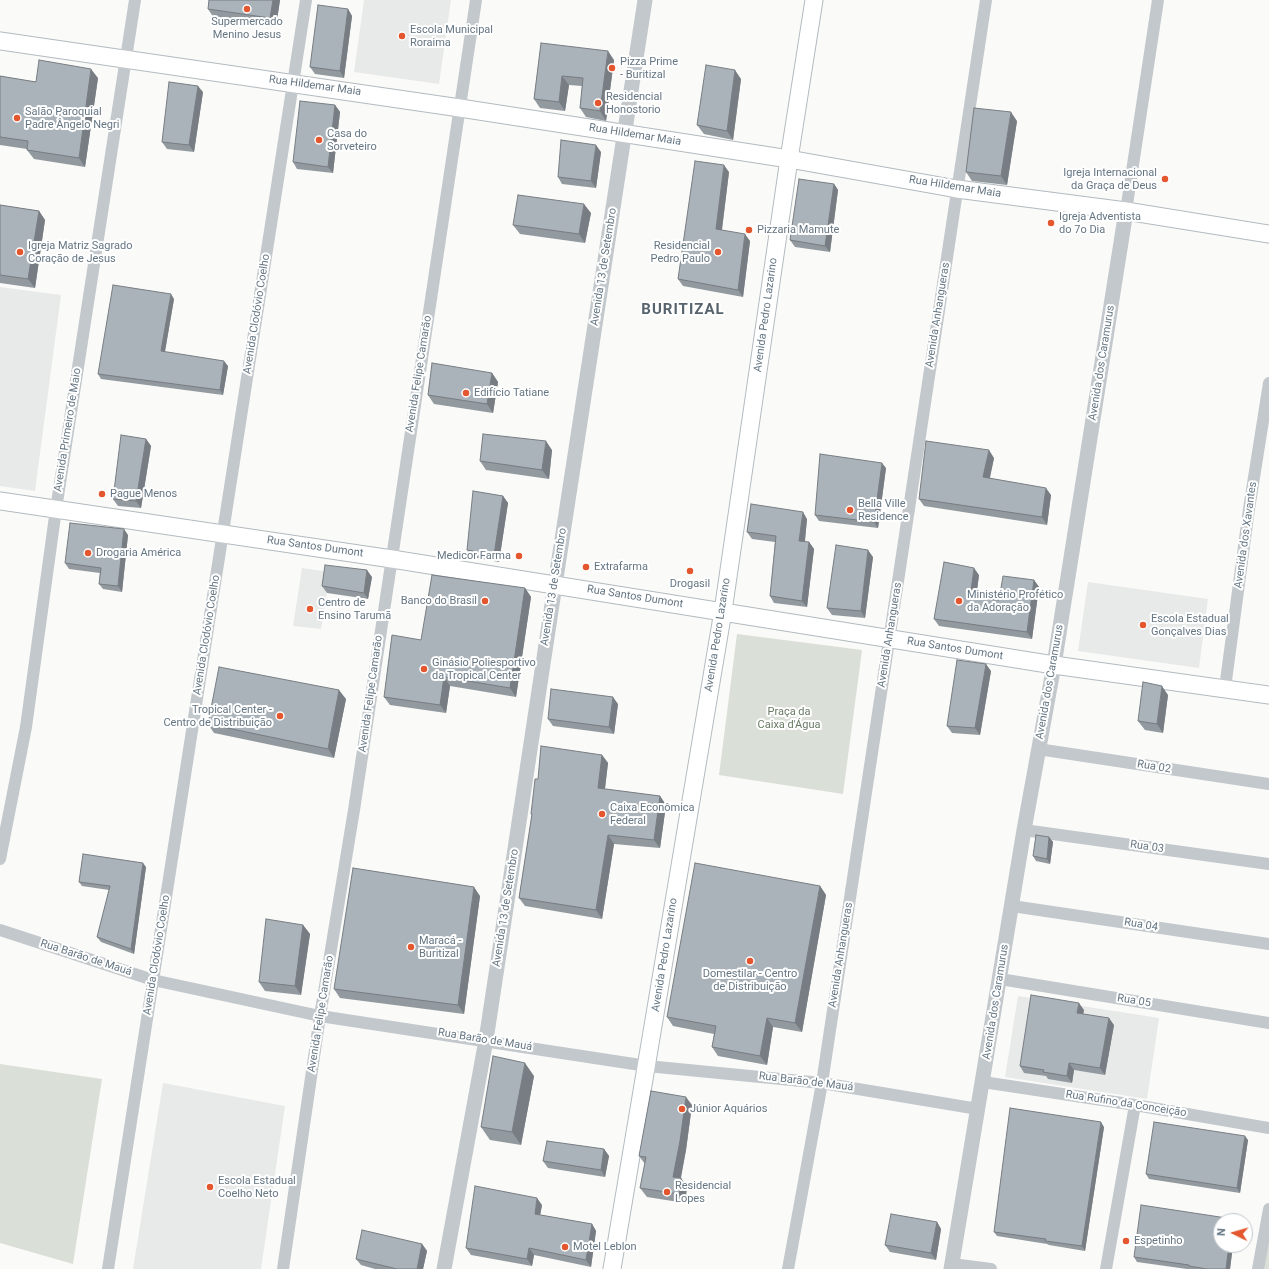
<!DOCTYPE html>
<meta charset="utf-8">
<style>
body{margin:0}
#map{position:relative;width:1269px;height:1269px;overflow:hidden;background:#fafaf8;font-family:Roboto,sans-serif}
canvas{display:block}
.north{position:absolute;left:1213px;top:1213px;width:40px;height:40px;box-sizing:border-box;background:#fff;border:1px solid #c1c8cd;border-radius:50%;rotate:275deg;font-size:11px;font-weight:700;line-height:16px;text-align:center;color:#657683}
.north::after{content:'';display:block;margin:auto;width:14px;height:18px;background:#e4572e;clip-path:polygon(50% 0,100% 100%,50% 72%,0 100%)}
</style>
<div id="map">
<canvas width="1269" height="1269"></canvas>
<div class="north">N</div>
</div>
<script>
const context = document.querySelector('canvas').getContext('2d');
context.lineJoin = 'round';
function paint(path, color) {
  context.fillStyle = color;
  context.fill(path, 'evenodd');
}
function toPath(rows) {
  const path = new Path2D();
  for (const r of rows) {
    path.moveTo(r[0], r[1]);
    for (let i = 2; i < r.length; i += 2) path.lineTo(r[i], r[i + 1]);
  }
  return path;
}
function trace(path, color, width, dash) {
  context.strokeStyle = color;
  context.lineWidth = width;
  context.lineCap = dash ? 'butt' : 'round';
  context.setLineDash(dash || []);
  context.stroke(path);
}
function label(font, color, halo, rows, align = 'center') {
  context.font = font + ' Roboto,sans-serif';
  context.lineWidth = 4;
  context.setLineDash([]);
  context.textBaseline = 'middle';
  context.strokeStyle = halo;
  context.fillStyle = color;
  for (const [text, x, y, turn = 0] of rows) {
    context.save();
    context.translate(x, y);
    context.rotate((+turn || 0) * Math.PI / 180);
    context.textAlign = isNaN(turn) ? turn : align;
    if (halo) context.strokeText(text, 0, 0);
    context.fillText(text, 0, 0);
    context.restore();
  }
}
paint(toPath([
 [364,0,451,0,439,84,354,72],
 [0,287,61,295,35,491,0,486],
 [302,568,330,572,321,629,293,626],
 [1088,582,1208,599,1199,668,1078,651],
 [1018,996,1159,1018,1147,1099,1005,1077],
 [163,1083,285,1106,261,1269,133,1269]
]), '#e8e9e9');
paint(toPath([
 [737,634,862,650,843,794,719,775],
 [0,1064,102,1079,73,1264,0,1243],
 [1269,1237,1269,1269,1263,1269]
]), '#dadfd7');
const secondary = toPath([
 [0,41,460,108,789,159,957,189,1126,211,1269,234],
 [0,501,392,559,1054,665,1269,695],
 [612,1269,723,611,789,159,814,0]
]);
trace(secondary, '#b3babf', 19);
trace(toPath([
 [1126,211,1158,0],
 [1225,688,1249,509,1269,383],
 [1038,749,1269,784],
 [1024,830,1269,864],
 [0,859,26,727,56,509,135,0],
 [1012,906,1269,944],
 [0,930,153,980,320,1016,647,1066,822,1083,978,1109],
 [1000,979,1269,1023],
 [983,1082,1135,1105,1269,1128],
 [952,1264,991,1269],
 [108,1269,306,0],
 [283,1269,320,1016,354,810,476,0],
 [788,1269,822,1083,986,0],
 [1106,1269,1135,1105],
 [1258,1269,1269,1209]
]), '#c3c8cc', 12);
trace(toPath([
 [444,1269,486,1040,555,585,645,0],
 [951,1269,1024,830,1054,665,1126,211]
]), '#c3c8cc', 15);
trace(secondary, '#fff', 17);
paint(toPath([
 [280,0,276,27,214,18,208,9],
 [348,9,352,16,344,78,315,74,310,67],
 [541,43,614,60,606,121,586,117,580,108,582,86,569,85,565,111,540,108,534,99],
 [0,76,36,82,98,78,85,167,34,159,27,150,27,149,0,145],
 [741,79,733,140,704,134,697,125],
 [203,92,194,152,167,149,162,142],
 [335,105,340,112,333,173,297,169,293,162],
 [1017,121,1007,185,972,181,966,172],
 [601,152,596,188,562,184,558,177],
 [729,172,722,230,750,241,743,297,683,286,678,279],
 [834,184,838,190,830,252,795,247,790,240],
 [0,205,39,211,45,220,35,288,0,283],
 [591,213,585,243,520,234,513,225],
 [174,299,165,352,228,366,223,395,101,379,98,374],
 [492,373,498,382,493,413,434,404,428,395],
 [146,439,151,446,141,508,118,506,113,499],
 [552,450,549,479,486,470,480,461],
 [994,458,990,478,1051,495,1047,525,924,506,919,499],
 [886,468,878,528,819,521,815,515],
 [503,496,508,503,499,562,472,557,467,550],
 [807,519,805,542,809,542,814,549,807,607,774,603,770,596,775,542,752,539,747,532],
 [128,535,122,592,103,589,99,584,100,573,69,569,65,563],
 [873,557,865,618,832,615,827,608],
 [979,575,976,598,999,600,1034,580,1039,587,1032,639,939,626,934,619],
 [372,577,368,599,327,593,322,586],
 [525,588,531,597,516,697,450,686,446,713,390,705,384,697,421,640],
 [991,671,980,735,952,733,947,726],
 [1168,695,1163,733,1145,730,1138,721],
 [346,699,334,758,214,733,208,724],
 [618,704,614,734,553,726,548,719],
 [602,755,608,763,605,789,660,796,666,805,660,848,614,844,602,919,525,906,519,898,532,815,531,814,538,779],
 [1049,837,1053,842,1050,864,1036,861,1033,856],
 [146,867,134,954,101,942,97,937,109,890,82,886,79,882],
 [820,886,826,895,802,1032,773,1027,767,1065,718,1056,712,1047,714,1034,673,1026,667,1017],
 [480,896,464,1014,340,998,334,989],
 [303,925,310,934,301,995,265,991,259,982],
 [1084,1010,1083,1014,1114,1025,1105,1075,1074,1070,1072,1083,1048,1079,1046,1076,1024,1073,1020,1066],
 [534,1076,521,1145,490,1140,481,1127],
 [692,1105,686,1150,681,1178,687,1187,685,1203,647,1197,640,1188,645,1164,639,1156],
 [1104,1127,1085,1251,1049,1245,1047,1244,997,1236,994,1232],
 [1248,1140,1240,1193,1149,1179,1146,1174],
 [604,1149,609,1156,605,1177,548,1168,543,1161],
 [542,1205,540,1215,592,1224,596,1231,591,1267,534,1255,532,1266,471,1255,466,1248],
 [937,1222,941,1229,936,1260,890,1252,885,1245],
 [422,1244,427,1251,423,1269,375,1269,361,1265,356,1259],
 [1221,1245,1233,1245,1230,1269,1187,1269,1137,1262,1134,1257]
]), '#929a9f');
paint(toPath([
 [273,0,280,0,276,27,270,18],
 [348,9,352,16,344,78,340,71],
 [608,51,614,60,606,121,600,111],
 [91,69,98,78,85,167,79,158],
 [735,70,741,79,733,140,727,131],
 [562,76,569,85,565,111,559,102],
 [198,86,203,92,194,152,189,145],
 [335,105,340,112,333,173,328,167],
 [1011,112,1017,121,1007,185,1001,176],
 [596,145,601,152,596,188,591,181],
 [724,165,729,172,721,236,716,229],
 [834,184,838,190,830,252,825,246],
 [584,204,591,213,585,243,579,234],
 [39,211,45,220,35,288,28,279],
 [745,234,750,241,743,297,738,290],
 [171,294,174,299,164,356,161,351],
 [224,361,228,366,223,395,220,390],
 [492,373,498,382,493,413,487,404],
 [146,439,151,446,141,508,136,501],
 [546,441,552,450,549,479,542,470],
 [989,450,994,458,988,485,983,477],
 [882,463,886,468,878,528,874,522],
 [1046,488,1051,495,1047,525,1042,517],
 [503,496,508,503,499,562,494,555],
 [803,512,807,519,804,548,799,541],
 [124,529,128,535,122,592,118,586],
 [809,542,814,549,807,607,802,601],
 [868,550,873,557,865,618,861,611],
 [974,568,979,575,975,605,970,598],
 [367,570,372,577,368,599,364,593],
 [1034,580,1039,587,1032,639,1027,632],
 [525,588,531,597,516,697,510,688],
 [986,664,991,671,980,735,975,728],
 [444,677,450,686,446,713,440,705],
 [1162,686,1168,695,1163,733,1157,724],
 [339,690,346,699,334,758,328,749],
 [613,697,618,704,614,734,609,727],
 [602,755,608,763,604,796,598,788],
 [660,796,666,805,660,848,654,840],
 [608,835,614,844,602,919,596,910],
 [1049,837,1053,842,1050,864,1047,859],
 [143,863,146,867,134,954,131,949],
 [820,886,826,895,802,1032,795,1023],
 [474,887,480,896,464,1014,458,1005],
 [303,925,310,934,301,995,295,986],
 [1079,1003,1084,1010,1082,1020,1077,1013],
 [767,1018,773,1027,767,1065,760,1056],
 [1109,1018,1114,1025,1105,1075,1100,1068],
 [525,1063,534,1076,521,1145,512,1132],
 [1069,1063,1074,1070,1072,1083,1067,1076],
 [686,1097,692,1105,686,1150,679,1186,673,1177],
 [1101,1122,1104,1127,1085,1251,1082,1246],
 [1245,1136,1248,1140,1240,1193,1237,1188],
 [604,1149,609,1156,605,1177,601,1170],
 [681,1178,687,1187,685,1203,679,1194],
 [537,1198,542,1205,539,1221,535,1214],
 [937,1222,941,1229,936,1260,931,1253],
 [592,1224,596,1231,591,1267,586,1260],
 [422,1244,427,1251,423,1269,417,1269],
 [1229,1245,1233,1245,1230,1269,1226,1269],
 [529,1248,534,1255,532,1266,527,1259]
]), '#777d82');
const building = toPath([
 [209,0,273,0,270,18,208,9,209,0],
 [318,5,348,9,340,71,310,67,318,5],
 [541,43,608,51,600,111,580,108,583,78,562,76,559,102,534,99,541,43],
 [39,60,91,69,79,158,27,150,28,141,0,137,0,76,36,82,39,60],
 [706,65,735,70,727,131,697,125,706,65],
 [169,82,198,86,189,145,162,142,169,82],
 [300,101,335,105,328,167,293,162,300,101],
 [974,108,1011,112,1001,176,966,172,974,108],
 [561,140,596,145,591,181,558,177,561,140],
 [695,161,724,165,716,229,745,234,738,290,678,279,695,161],
 [799,179,834,184,825,246,790,240,799,179],
 [518,195,584,204,579,234,513,225,518,195],
 [0,205,39,211,28,279,0,275,0,205],
 [113,285,171,294,161,351,224,361,220,390,98,374,113,285],
 [432,363,492,373,487,404,428,395,432,363],
 [483,434,546,441,542,470,480,461,483,434],
 [121,435,146,439,136,501,113,499,121,435],
 [926,441,989,450,983,477,1046,488,1042,517,919,499,926,441],
 [820,454,882,463,874,522,815,515,820,454],
 [473,491,503,496,494,555,467,550,473,491],
 [751,504,803,512,799,541,809,542,802,601,770,596,776,536,747,532,751,504],
 [70,523,124,529,118,586,99,584,101,568,65,563,70,523],
 [836,545,868,550,861,611,827,608,836,545],
 [944,562,974,568,970,598,999,600,1003,576,1034,580,1027,632,934,619,944,562],
 [325,565,367,570,364,593,322,586,325,565],
 [432,575,525,588,510,688,444,677,440,705,384,697,392,635,421,640,432,575],
 [957,660,986,664,975,728,947,726,957,660],
 [219,667,339,690,328,749,208,724,219,667],
 [1143,682,1162,686,1157,724,1138,721,1143,682],
 [551,689,613,697,609,727,548,719,551,689],
 [541,746,602,755,598,788,660,796,654,840,608,835,596,910,519,898,532,814,531,814,535,779,538,779,541,746],
 [1036,835,1049,837,1047,859,1033,856,1036,835],
 [83,854,143,863,131,949,97,937,110,886,79,882,83,854],
 [695,863,820,886,795,1023,767,1018,760,1056,712,1047,716,1026,667,1017,695,863],
 [353,868,474,887,458,1005,334,989,353,868],
 [266,919,303,925,295,986,259,982,266,919],
 [1031,995,1079,1003,1077,1013,1109,1018,1100,1068,1069,1063,1067,1076,1043,1072,1044,1070,1020,1066,1031,995],
 [493,1056,525,1063,512,1132,481,1127,493,1056],
 [651,1091,686,1097,680,1141,673,1177,681,1178,679,1194,640,1188,646,1157,639,1156,651,1091],
 [1010,1108,1101,1122,1082,1246,1045,1241,1046,1239,994,1232,1010,1108],
 [1154,1122,1245,1136,1237,1188,1146,1174,1154,1122],
 [547,1141,604,1149,601,1170,543,1161,547,1141],
 [475,1186,537,1198,535,1214,592,1224,586,1260,529,1248,527,1259,466,1248,475,1186],
 [1141,1205,1233,1219,1233,1221,1221,1221,1221,1245,1229,1245,1226,1269,1207,1269,1189,1266,1189,1265,1134,1257,1141,1205],
 [891,1214,937,1222,931,1253,885,1245,891,1214],
 [362,1230,422,1244,417,1269,397,1269,356,1259,362,1230]
]);
paint(building, '#aab3b9');
trace(building, '#777d82', 1);
for (const [x, y, r, color] of [
 [247,9,4,"#e4572e"],
 [402,36,4,"#e4572e"],
 [612,68,4,"#e4572e"],
 [598,103,4,"#e4572e"],
 [17,118,4,"#e4572e"],
 [319,140,4,"#e4572e"],
 [1165,179,4,"#e4572e"],
 [1051,223,4,"#e4572e"],
 [749,230,4,"#e4572e"],
 [20,252,4,"#e4572e"],
 [718,252,4,"#e4572e"],
 [466,393,4,"#e4572e"],
 [102,494,4,"#e4572e"],
 [850,510,4,"#e4572e"],
 [88,553,4,"#e4572e"],
 [519,556,4,"#e4572e"],
 [586,567,4,"#e4572e"],
 [690,571,4,"#e4572e"],
 [485,601,4,"#e4572e"],
 [959,601,4,"#e4572e"],
 [310,609,4,"#e4572e"],
 [1143,625,4,"#e4572e"],
 [424,669,4,"#e4572e"],
 [280,716,4,"#e4572e"],
 [602,814,4,"#e4572e"],
 [411,947,4,"#e4572e"],
 [750,961,4,"#e4572e"],
 [682,1109,4,"#e4572e"],
 [210,1187,4,"#e4572e"],
 [667,1192,4,"#e4572e"],
 [1126,1241,4,"#e4572e"],
 [565,1247,4,"#e4572e"]
]) {
  const dot = new Path2D();
  dot.arc(x, y, r, 0, 2 * Math.PI);
  context.fillStyle = color;
  context.fill(dot);
  trace(dot, '#fff', 1.5);
}
label('11px', '#657683', '#fff', [
 ["Supermercado",247,22,"center"],
 ["Menino Jesus",247,35,"center"],
 ["Escola Municipal",410,30],
 ["Roraima",410,43],
 ["Pizza Prime",620,62],
 ["- Buritizal",620,75],
 ["Residencial",606,97],
 ["Honostorio",606,110],
 ["Salão Paroquial",25,112],
 ["Padre Ângelo Negri",25,125],
 ["Casa do",327,134],
 ["Sorveteiro",327,147],
 ["Igreja Internacional",1157,173,"right"],
 ["da Graça de Deus",1157,186,"right"],
 ["Igreja Adventista",1059,217],
 ["do 7o Dia",1059,230],
 ["Pizzaria Mamute",757,230],
 ["Igreja Matriz Sagrado",28,246],
 ["Coração de Jesus",28,259],
 ["Residencial",710,246,"right"],
 ["Pedro Paulo",710,259,"right"],
 ["Edifício Tatiane",474,393],
 ["Pague Menos",110,494],
 ["Bella Ville",858,504],
 ["Residence",858,517],
 ["Drogaria América",96,553],
 ["Medicor Farma",511,556,"right"],
 ["Extrafarma",594,567],
 ["Drogasil",690,584,"center"],
 ["Ministério Profético",967,595],
 ["da Adoração",967,608],
 ["Banco do Brasil",477,601,"right"],
 ["Centro de",318,603],
 ["Ensino Tarumã",318,616],
 ["Escola Estadual",1151,619],
 ["Gonçalves Dias",1151,632],
 ["Ginásio Poliesportivo",432,663],
 ["da Tropical Center",432,676],
 ["Tropical Center -",272,710,"right"],
 ["Centro de Distribuição",272,723,"right"],
 ["Caixa Econômica",610,808],
 ["Federal",610,821],
 ["Maracá -",419,941],
 ["Buritizal",419,954],
 ["Domestilar - Centro",750,974,"center"],
 ["de Distribuição",750,987,"center"],
 ["Júnior Aquários",690,1109],
 ["Escola Estadual",218,1181],
 ["Coelho Neto",218,1194],
 ["Residencial",675,1186],
 ["Lopes",675,1199],
 ["Espetinho",1134,1241],
 ["Motel Leblon",573,1247]
], 'left');
label('11px', '#657683', '#fff', [
 ["Rua Hildemar Maia",315,86,8],
 ["Rua Hildemar Maia",635,135,9],
 ["Rua Hildemar Maia",955,187,9],
 ["Avenida 13 de Setembro",604,267,-81],
 ["Avenida Clodóvio Coelho",257,314,-81],
 ["Avenida Pedro Lazarino",766,315,-82],
 ["Avenida Anhangueras",938,315,-81],
 ["Avenida dos Caramurus",1102,363,-81],
 ["Avenida Felipe Camarão",419,374,-81],
 ["Avenida Primeiro de Maio",68,430,-81],
 ["Avenida dos Xavantes",1246,535,-82],
 ["Rua Santos Dumont",315,547,8],
 ["Avenida 13 de Setembro",554,587,-81],
 ["Rua Santos Dumont",635,597,9],
 ["Avenida Clodóvio Coelho",207,635,-81],
 ["Avenida Pedro Lazarino",718,635,-81],
 ["Avenida Anhangueras",890,635,-81],
 ["Rua Santos Dumont",955,649,9],
 ["Avenida dos Caramurus",1050,682,-80],
 ["Avenida Felipe Camarão",371,694,-82],
 ["Rua 02",1154,767,9],
 ["Rua 03",1147,847,8],
 ["Avenida 13 de Setembro",506,908,-81],
 ["Rua 04",1141,925,9],
 ["Avenida Clodóvio Coelho",157,955,-81],
 ["Avenida Pedro Lazarino",665,955,-81],
 ["Avenida Anhangueras",841,955,-81],
 ["Rua Barão de Mauá",86,958,18],
 ["Rua 05",1134,1001,9],
 ["Avenida dos Caramurus",996,1002,-81],
 ["Avenida Felipe Camarão",321,1014,-81],
 ["Rua Barão de Mauá",485,1040,9],
 ["Rua Barão de Mauá",806,1082,7],
 ["Rua Rufino da Conceição",1126,1104,9]
]);
label('11px', '#687a64', '#fff', [
 ["Praça da",789,712],
 ["Caixa d'Água",789,725]
]);
context.letterSpacing = '1px';
label('bold 15px', '#57646e', '#fff', [
 ["BURITIZAL",683,310]
]);
context.letterSpacing = '0px';
</script>
